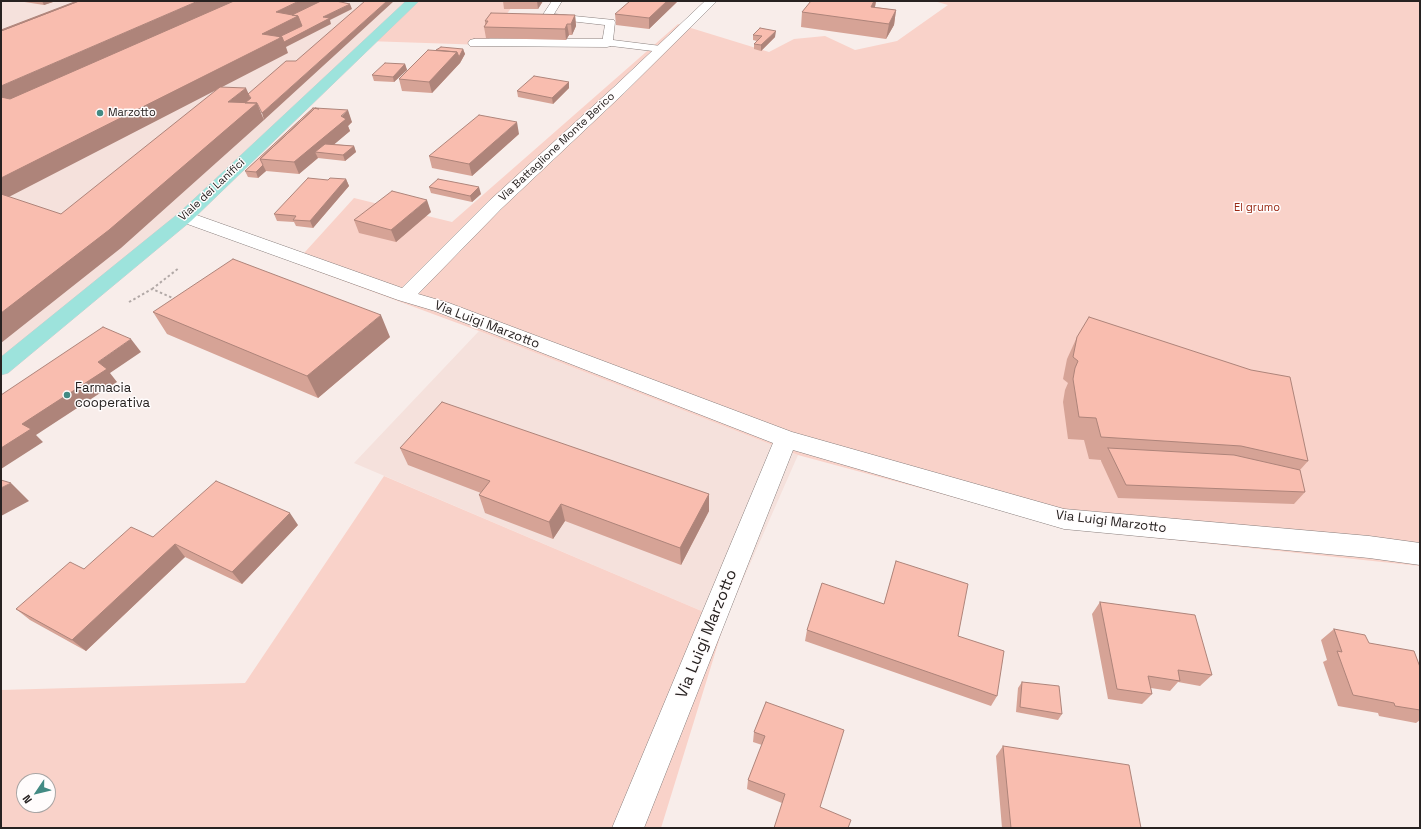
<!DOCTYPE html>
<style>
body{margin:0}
#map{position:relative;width:1421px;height:829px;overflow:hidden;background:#f8edea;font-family:"Space Grotesk",sans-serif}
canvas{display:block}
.frame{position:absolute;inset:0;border:2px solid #272221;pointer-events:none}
.north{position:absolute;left:16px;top:773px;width:40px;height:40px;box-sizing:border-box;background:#fffcfc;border:1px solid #a9a5a4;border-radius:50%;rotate:235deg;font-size:11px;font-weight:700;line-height:16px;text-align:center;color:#272221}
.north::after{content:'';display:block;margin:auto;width:14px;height:18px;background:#438a83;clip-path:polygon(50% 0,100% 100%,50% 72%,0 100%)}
</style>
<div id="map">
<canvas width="1421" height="829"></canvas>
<div class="frame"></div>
<div class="north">N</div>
</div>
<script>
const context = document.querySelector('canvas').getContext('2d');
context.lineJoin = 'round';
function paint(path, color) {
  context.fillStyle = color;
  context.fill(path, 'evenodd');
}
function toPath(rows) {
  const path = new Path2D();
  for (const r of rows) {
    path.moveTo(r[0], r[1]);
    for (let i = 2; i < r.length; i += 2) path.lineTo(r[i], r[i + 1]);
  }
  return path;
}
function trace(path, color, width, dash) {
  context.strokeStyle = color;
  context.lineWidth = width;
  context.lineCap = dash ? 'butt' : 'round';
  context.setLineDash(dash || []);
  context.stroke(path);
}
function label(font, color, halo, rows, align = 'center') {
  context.font = font + ' "Space Grotesk",sans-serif';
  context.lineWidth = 3;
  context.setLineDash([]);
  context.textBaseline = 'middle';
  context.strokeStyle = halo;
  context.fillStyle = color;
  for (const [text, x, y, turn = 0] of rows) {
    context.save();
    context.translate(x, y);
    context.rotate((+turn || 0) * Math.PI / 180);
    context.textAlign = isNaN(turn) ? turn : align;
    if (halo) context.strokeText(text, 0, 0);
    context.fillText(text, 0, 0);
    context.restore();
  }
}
paint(toPath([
 [1,1,407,1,159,240,1,364],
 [479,331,798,455,725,621,354,463]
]), '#f5e1dc');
paint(toPath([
 [407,1,516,1,485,45,367,41],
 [934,1,1420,1,1420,566,1099,532,979,504,798,455,479,331,295,263,354,198,452,222,678,24,769,52,794,39,825,36,855,50,897,41,948,5],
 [384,476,725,621,661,828,1,828,1,690,245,683],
 [24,781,48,781,48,805,24,805]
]), '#f9d2c9');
const service = toPath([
 [552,1,562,1,554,14,614,20,615,22,613,40,661,46,666,49,661,52,603,45,602,43,605,25,543,18,542,16,552,1]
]);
const minor = toPath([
 [705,1,717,1,624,93,501,209,418,294,449,303,792,432,1064,509,1369,536,1420,543,1420,565,1369,558,1064,529,793,450,644,828,612,828,773,443,435,311,398,300,179,221,177,217,179,213,185,212,191,213,402,288,489,201,614,87,705,1],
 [474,39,607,39,611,40,613,43,611,46,607,47,470,46,468,43,470,40,474,39]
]);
const primary = toPath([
 [406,1,419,1,191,221,8,373,1,375,1,357,179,213,406,1]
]);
trace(service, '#897f7d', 1);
trace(minor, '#897f7d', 1);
trace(primary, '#cfcece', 1);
trace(toPath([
 [152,289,179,268],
 [129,302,152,289,175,299]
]), '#b1a8a6', 2, [2.5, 2.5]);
paint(service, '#fff');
paint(minor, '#fff');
paint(primary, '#9de3dc');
paint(toPath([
 [18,1,56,1,44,5],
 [503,1,543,1,538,9,504,9],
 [678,1,649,29,616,25,615,14],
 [811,1,876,1,875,7,896,10,894,25,886,39,801,27,802,12],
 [575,15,576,26,572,35,569,35,566,40,486,38,484,27,485,25,485,21],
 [753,35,775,37,761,51,754,49,754,44,757,41,753,40],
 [463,49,465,54,460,63,432,93,402,91,399,79,436,50],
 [405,64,407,70,394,82,374,81,372,75],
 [569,82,569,88,553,104,518,97,517,91],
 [313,108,352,122,348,126,350,131,334,144,354,146,356,152,345,161,318,158,299,174,266,171,258,178,248,177,245,171],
 [519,134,472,176,432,168,429,156],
 [346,179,349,186,313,228,296,226,294,222,277,221,274,214,328,180],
 [429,187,481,194,472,202,431,193],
 [431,212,396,242,359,233,354,220],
 [153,312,390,337,318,398,167,334],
 [1077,337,1308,461,1300,470,1305,492,1294,504,1118,498,1101,461,1101,460,1089,459,1084,440,1068,439,1063,402,1065,390,1068,383,1063,379,1067,359],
 [400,448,709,494,709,511,681,565,565,521,553,539,485,513,479,495,481,493,408,465],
 [298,525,242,584,185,557,86,651,30,620,16,609,84,569,153,537],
 [896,561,958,636,997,696,991,706,805,641,807,630,884,604],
 [1100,602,1212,675,1200,686,1178,682,1170,691,1151,688,1152,694,1142,704,1108,699,1092,614],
 [1334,629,1369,643,1420,667,1420,720,1416,723,1379,716,1378,713,1338,706,1323,662,1327,660,1321,640],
 [1022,682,1062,714,1058,720,1016,712,1018,688],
 [766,702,820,807,782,803,747,789,748,780,762,745,753,742,754,732],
 [1003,746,1141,828,1002,828,996,756]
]), '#d6a396');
paint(toPath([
 [42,1,56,1,44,5],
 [198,1,238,1,1,106,1,86],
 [299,1,333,1,323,17,350,4,352,9,330,20,331,24,286,47,288,53,1,201,1,178,262,34,276,12],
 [387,1,394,1,264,120,262,113],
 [537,1,543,1,538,9],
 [667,1,678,1,649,29,649,18],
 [874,1,876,1,874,12,871,7],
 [896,10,894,25,886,39,889,24],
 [575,15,576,26,572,35,571,24],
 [567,24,569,35,566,40,565,29],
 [776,31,775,37,761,51,761,45],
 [463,49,465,54,460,63,432,93,429,82,457,52],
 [405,64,407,70,394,82,393,77],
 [569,82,569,88,553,104,552,98],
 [246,88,253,104,228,102],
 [257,103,264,120,121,248,1,343,1,313],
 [348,110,352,122,348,126,350,131,324,153,315,152,318,158,299,174,294,162],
 [517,122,519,134,472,176,469,164],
 [354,146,356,152,345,161,343,155],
 [263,165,266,171,258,178,256,172],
 [346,179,349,186,313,228,310,221],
 [479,187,481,194,472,202,470,196],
 [427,200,431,212,396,242,391,230],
 [381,315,390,337,318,398,307,376],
 [131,339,141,352,110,373,117,382,36,435,43,442,1,469,1,448,22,424,98,362],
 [11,483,29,501,1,516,1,488],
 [709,494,709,511,681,565,680,548],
 [561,504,565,521,553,539,549,522],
 [290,513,298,525,242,584,232,572],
 [175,544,185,557,86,651,72,640]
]), '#ae847a');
const building = toPath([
 [77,1,79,1,1,31,1,30,77,1],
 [79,1,198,1,1,86,1,31,79,1],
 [234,1,299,1,276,12,298,16,262,34,282,37,1,178,1,97,10,99,234,1],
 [321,1,336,1,350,4,323,17,330,18,284,42,282,37,279,37,302,26,298,16,292,15,321,1],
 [365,1,387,1,262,113,257,103,245,103,251,98,248,94,286,61,296,61,365,1],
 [630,1,667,1,649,18,615,14,630,1],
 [811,1,874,1,871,7,896,10,889,24,802,12,811,1],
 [491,13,575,15,571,24,567,24,565,29,484,27,488,21,485,21,491,13],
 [760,28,776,31,761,45,754,44,762,36,753,35,760,28],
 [441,47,463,49,459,57,457,52,436,50,441,47],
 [428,50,457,52,429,82,399,79,428,50],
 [385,63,405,64,393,77,372,75,385,63],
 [534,76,569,82,552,98,517,91,534,76],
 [220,87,246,88,228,102,257,103,109,230,1,313,1,194,61,214,220,87],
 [313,108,319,109,315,108,260,159,263,165,256,172,245,171,313,108],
 [315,108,348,110,341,116,346,119,294,162,260,159,315,108],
 [479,115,517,122,469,164,429,156,479,115],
 [325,144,354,146,343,155,315,152,325,144],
 [308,178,328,180,330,178,346,179,310,221,293,220,296,216,274,214,308,178],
 [438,179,479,187,470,196,429,187,438,179],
 [392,191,427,200,391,230,354,220,392,191],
 [233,259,381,315,307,376,153,312,233,259],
 [1089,317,1251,370,1290,377,1308,461,1241,446,1101,437,1096,418,1079,417,1073,379,1075,368,1078,361,1073,357,1077,337,1089,317],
 [103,327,131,339,98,362,107,369,22,424,31,429,1,448,1,395,103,327],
 [442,402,709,494,680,548,561,504,549,522,479,495,490,481,400,448,442,402],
 [1108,448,1234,455,1300,470,1305,492,1126,485,1108,448],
 [1,480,11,483,1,488,1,480],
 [216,481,290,513,232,572,175,544,72,640,16,609,70,562,84,569,131,527,153,537,216,481],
 [896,561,968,584,958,636,1004,651,997,696,807,630,822,583,884,604,896,561],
 [1100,602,1195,615,1212,675,1178,670,1180,681,1148,676,1152,694,1117,689,1100,602],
 [1334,629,1365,635,1369,643,1414,651,1420,667,1420,710,1395,706,1394,703,1353,695,1337,651,1342,652,1334,629],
 [1022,682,1059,686,1062,714,1020,707,1022,682],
 [766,702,844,730,820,807,851,820,848,828,774,828,785,794,748,780,765,736,754,732,766,702],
 [1003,746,1129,765,1141,828,1011,828,1003,746]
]);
paint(building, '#f9bdaf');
trace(building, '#ae847a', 1);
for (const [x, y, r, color] of [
 [100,113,4,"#438a83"],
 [67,395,4,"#438a83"]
]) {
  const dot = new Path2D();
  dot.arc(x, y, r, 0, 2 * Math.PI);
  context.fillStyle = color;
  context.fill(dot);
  trace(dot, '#fffcfc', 1.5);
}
label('11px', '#272221', '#fffcfc', [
 ["Marzotto",108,113]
], 'left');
label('11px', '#272221', '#fffcfc', [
 ["Via Battaglione Monte Berico",557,147,-43],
 ["Viale dei Lanifici",212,190,-43]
]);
label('11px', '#992914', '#fffcfc', [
 ["El grumo",1257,208]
]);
label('13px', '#272221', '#fffcfc', [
 ["Via Luigi Marzotto",487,325,21],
 ["Via Luigi Marzotto",1111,522,7]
]);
label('13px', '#272221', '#fffcfc', [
 ["Farmacia",75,388],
 ["cooperativa",75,403]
], 'left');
label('16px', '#272221', '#fffcfc', [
 ["Via Luigi Marzotto",707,634,-68]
]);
</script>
